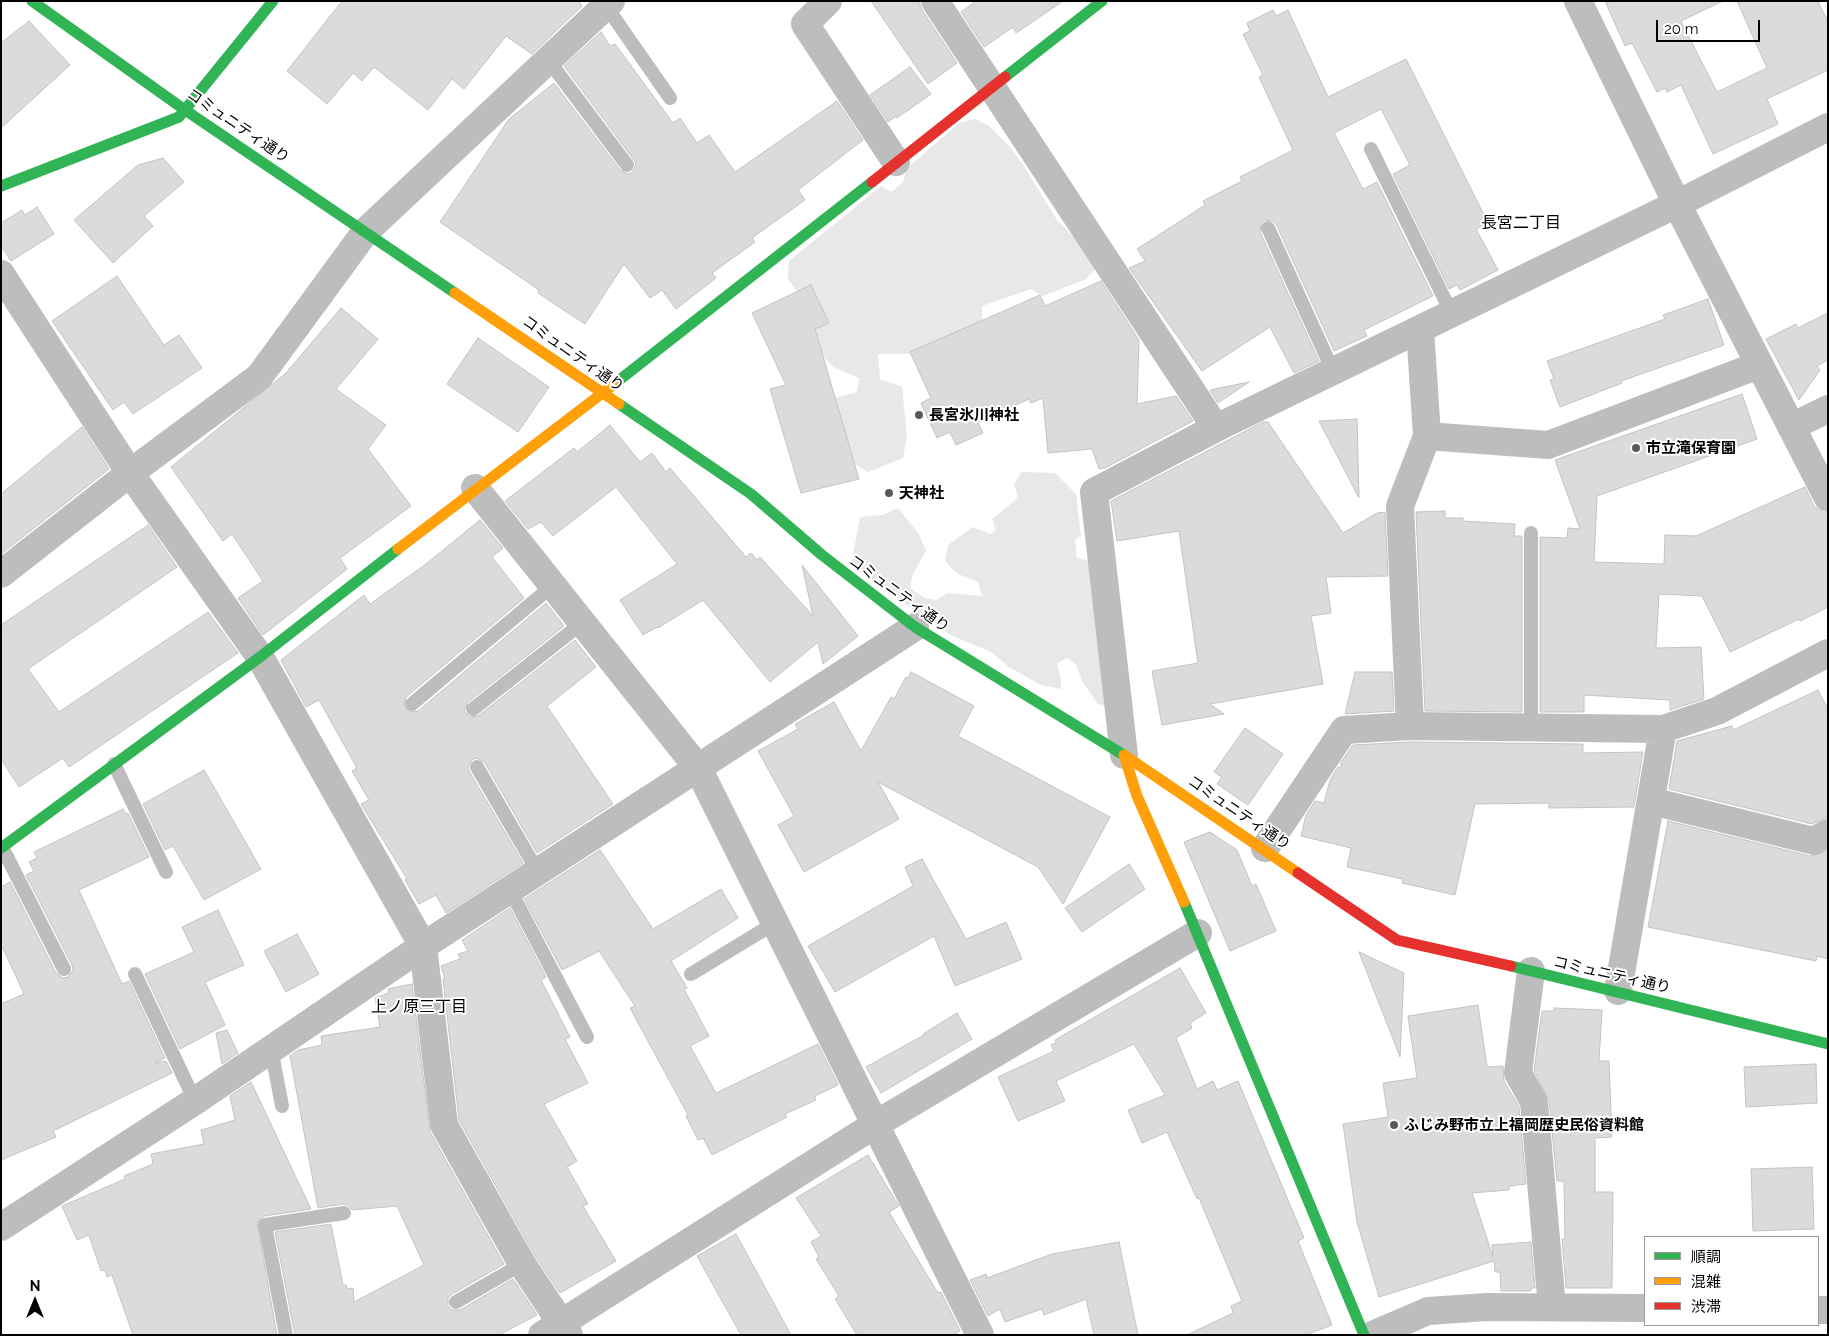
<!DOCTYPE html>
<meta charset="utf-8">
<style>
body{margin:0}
#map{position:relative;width:1829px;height:1336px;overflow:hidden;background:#fff;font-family:Raleway,"Noto Sans JP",sans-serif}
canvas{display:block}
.frame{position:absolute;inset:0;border:2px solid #000;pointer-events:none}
.legend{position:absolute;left:1644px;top:1236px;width:175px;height:90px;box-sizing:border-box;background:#fff;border:1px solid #999;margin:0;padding:6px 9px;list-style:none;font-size:15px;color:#000}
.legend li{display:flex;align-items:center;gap:10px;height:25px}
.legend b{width:25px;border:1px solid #999}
.north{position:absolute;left:10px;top:1276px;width:50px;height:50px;-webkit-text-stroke:4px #fff;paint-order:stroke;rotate:0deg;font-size:14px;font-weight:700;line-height:20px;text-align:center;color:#000}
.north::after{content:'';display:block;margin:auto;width:18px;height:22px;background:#000;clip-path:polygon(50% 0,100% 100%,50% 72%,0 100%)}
.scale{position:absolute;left:1656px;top:20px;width:104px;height:22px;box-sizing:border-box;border:2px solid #000;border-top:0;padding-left:6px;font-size:15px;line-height:18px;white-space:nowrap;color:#000;-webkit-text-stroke:4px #fff;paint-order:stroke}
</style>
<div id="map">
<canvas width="1829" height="1336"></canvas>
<div class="frame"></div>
<ul class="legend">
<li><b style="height:6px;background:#30b455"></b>順調</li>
<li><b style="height:6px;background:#ff9f0a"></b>混雑</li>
<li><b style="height:6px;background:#e5322d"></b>渋滞</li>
</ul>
<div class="north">N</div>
<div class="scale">20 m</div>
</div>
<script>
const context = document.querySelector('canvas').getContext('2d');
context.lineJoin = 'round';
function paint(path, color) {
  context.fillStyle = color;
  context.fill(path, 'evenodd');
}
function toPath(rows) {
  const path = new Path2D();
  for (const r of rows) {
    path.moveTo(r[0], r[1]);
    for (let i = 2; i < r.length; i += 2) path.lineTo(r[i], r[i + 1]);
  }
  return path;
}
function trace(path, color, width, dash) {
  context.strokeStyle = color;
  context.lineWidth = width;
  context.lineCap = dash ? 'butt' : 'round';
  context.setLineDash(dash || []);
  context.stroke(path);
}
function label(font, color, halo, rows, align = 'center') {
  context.font = font + ' Raleway,"Noto Sans JP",sans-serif';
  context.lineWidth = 4;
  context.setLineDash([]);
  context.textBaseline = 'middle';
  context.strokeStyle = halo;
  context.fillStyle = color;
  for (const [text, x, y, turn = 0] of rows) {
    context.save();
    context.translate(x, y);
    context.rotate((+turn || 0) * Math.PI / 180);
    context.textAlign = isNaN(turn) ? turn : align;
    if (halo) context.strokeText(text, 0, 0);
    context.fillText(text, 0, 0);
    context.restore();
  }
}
paint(toPath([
 [975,119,989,126,1010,147,1024,166,1057,220,1089,253,1097,267,1086,279,1043,296,1031,289,982,306,982,325,927,348,907,354,878,354,880,379,902,387,907,436,903,458,868,472,850,461,834,398,857,392,859,378,833,367,811,343,808,306,788,279,789,261,881,186,892,192,903,182,907,168,959,123],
 [1022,472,1055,473,1076,494,1081,536,1075,540,1077,558,1090,561,1112,708,1098,704,1083,683,1076,665,1068,658,1057,663,1061,680,1061,689,1041,685,1009,667,991,652,950,635,851,566,860,517,882,515,898,508,919,534,926,551,913,574,910,588,925,598,936,600,948,593,982,596,978,582,958,574,945,561,948,545,973,527,990,534,996,530,992,519,1018,498,1014,484]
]), '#e8e8e8');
const building = toPath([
 [342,1,579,1,582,6,532,54,506,36,464,89,452,79,428,110,374,67,362,81,353,73,327,104,287,71,342,1],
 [871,1,919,1,922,10,957,63,928,84,871,1],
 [976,1,1063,1,1016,33,1013,27,984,47,961,12,976,1],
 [1605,1,1723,1,1681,21,1717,92,1767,68,1737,1,1818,1,1828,22,1828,70,1767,99,1778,124,1713,154,1681,85,1667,92,1665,88,1657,92,1632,43,1625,46,1605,1],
 [1273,10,1276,16,1288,10,1328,97,1406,59,1488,223,1476,229,1498,270,1460,290,1457,285,1449,289,1393,174,1410,165,1381,109,1334,133,1363,189,1377,182,1433,296,1364,330,1367,336,1334,351,1276,224,1273,221,1265,220,1261,223,1260,232,1319,361,1294,373,1270,327,1202,371,1129,268,1145,261,1137,249,1205,205,1203,201,1242,181,1240,177,1293,150,1259,77,1263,75,1243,34,1250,31,1247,23,1273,10],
 [29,21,70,65,1,128,1,43,29,21],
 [601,32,610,46,615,44,673,123,680,118,697,143,709,135,735,172,837,101,863,140,798,190,805,200,752,238,755,242,712,273,716,278,676,309,662,290,650,298,624,264,585,324,538,293,539,290,440,222,509,119,554,83,620,170,628,174,633,172,636,164,634,160,564,66,601,32],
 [910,67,931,94,897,118,896,116,888,122,870,95,910,67],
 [163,158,184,182,144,216,153,226,113,263,74,220,138,165,163,158],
 [37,207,54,234,11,261,1,246,1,223,22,210,25,215,37,207],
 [117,276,164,345,179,335,202,368,133,414,124,402,113,410,52,321,117,276],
 [1101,281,1139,340,1137,404,1176,396,1193,421,1105,468,1099,469,1092,449,1048,453,1043,398,1031,403,1029,399,978,422,983,433,956,445,950,432,937,438,921,403,931,398,910,352,1040,295,1045,306,1101,281],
 [811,285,829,323,815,329,859,479,801,493,770,389,786,385,752,313,811,285],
 [1708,299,1724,345,1621,381,1622,383,1560,407,1550,380,1554,379,1547,361,1665,319,1663,315,1708,299],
 [341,308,378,339,336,389,386,425,368,449,411,506,340,558,347,569,263,635,238,598,263,581,232,534,223,541,171,467,286,373,341,308],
 [1828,313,1828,360,1817,366,1820,370,1799,400,1766,339,1796,324,1798,328,1828,313],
 [478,338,549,387,518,432,447,384,478,338],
 [1249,382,1218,403,1210,390,1249,382],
 [1742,394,1757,439,1597,496,1594,562,1664,564,1665,535,1696,536,1805,487,1814,506,1820,511,1828,514,1828,607,1800,621,1799,619,1730,652,1702,596,1659,594,1656,648,1701,647,1704,699,1670,710,1670,700,1584,695,1584,712,1540,712,1540,537,1567,538,1568,528,1580,529,1555,460,1742,394],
 [1357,419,1359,498,1319,421,1357,419],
 [1263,422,1268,422,1343,533,1377,513,1385,512,1388,576,1326,577,1331,613,1311,616,1323,684,1210,704,1224,714,1162,725,1152,671,1198,663,1179,531,1117,541,1111,501,1263,422],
 [610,425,640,462,652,453,666,472,670,468,746,557,751,553,757,560,760,557,813,616,802,565,858,636,823,664,818,642,770,682,703,600,658,628,657,627,643,635,620,600,677,564,616,487,553,536,541,522,528,529,505,501,574,448,577,452,610,425],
 [82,427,109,469,1,554,1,494,82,427],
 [1445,511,1445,518,1463,518,1463,521,1515,524,1514,536,1522,536,1522,712,1425,711,1416,512,1445,511],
 [480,520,503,548,492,557,524,598,406,697,404,706,410,712,418,711,546,603,564,626,468,702,464,711,470,717,478,716,575,640,596,667,547,706,613,804,537,853,485,763,477,758,472,760,468,767,469,771,523,863,446,913,436,895,419,904,405,880,407,879,361,804,369,800,352,771,357,768,319,700,306,707,281,660,364,595,370,604,426,564,480,520],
 [148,525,177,567,28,669,59,712,208,612,238,653,69,767,63,758,19,787,1,759,1,625,148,525],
 [911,672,974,706,958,736,1110,817,1063,904,1038,867,878,782,899,819,804,872,778,825,794,816,758,751,798,729,795,724,834,702,861,751,891,697,894,699,906,677,908,678,911,672],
 [1355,672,1392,672,1394,711,1345,714,1355,672],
 [1818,690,1828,709,1828,817,1812,824,1669,789,1677,741,1732,726,1733,730,1818,690],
 [1245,728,1283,754,1248,805,1217,784,1222,777,1214,772,1245,728],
 [1410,742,1583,744,1583,753,1643,752,1634,807,1549,808,1549,803,1475,804,1455,895,1402,883,1403,879,1347,867,1351,848,1301,836,1306,815,1315,801,1324,803,1330,780,1338,767,1341,768,1341,762,1353,745,1410,742],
 [204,770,261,869,204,900,173,846,165,850,143,804,204,770],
 [123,809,126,814,128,813,149,857,79,890,122,984,129,981,165,1058,155,1063,166,1061,172,1073,53,1131,56,1137,1,1160,1,1004,24,994,1,944,1,887,10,882,56,973,63,978,68,977,73,970,72,965,26,875,34,871,29,862,37,858,34,852,123,809],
 [1668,821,1810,856,1828,851,1828,959,1817,956,1816,961,1648,927,1668,821],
 [1210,832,1237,850,1252,886,1256,884,1276,931,1230,951,1184,842,1210,832],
 [600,850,653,929,721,889,738,918,671,961,687,988,684,989,709,1036,690,1046,716,1093,818,1044,838,1085,815,1096,816,1100,785,1114,787,1117,712,1155,703,1138,698,1140,686,1116,688,1115,630,1008,635,1006,599,951,562,970,524,899,600,850],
 [922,859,966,939,1006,922,1022,959,955,986,934,936,835,992,808,946,913,886,905,867,922,859],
 [1129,864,1145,889,1082,932,1065,908,1129,864],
 [510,908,546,977,541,980,570,1037,565,1039,588,1083,544,1104,577,1161,567,1167,588,1204,583,1206,616,1261,560,1293,535,1256,459,1120,443,979,445,979,441,966,460,959,458,954,468,951,462,940,510,908],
 [218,910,244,965,205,982,225,1025,180,1049,145,974,194,952,182,927,218,910],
 [297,934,319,974,286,992,264,951,297,934],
 [1359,952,1404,973,1400,1057,1359,952],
 [1180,968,1206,1013,1190,1023,1192,1028,1176,1038,1197,1089,1213,1081,1217,1090,1238,1081,1304,1238,1298,1241,1332,1325,1306,1335,1187,1335,1233,1313,1231,1306,1242,1301,1199,1198,1197,1199,1167,1132,1142,1143,1128,1110,1165,1095,1134,1044,1056,1081,1065,1101,1018,1121,998,1077,1054,1051,1051,1045,1056,1043,1055,1040,1180,968],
 [412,984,430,1132,504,1264,452,1294,448,1298,448,1306,452,1310,460,1310,513,1279,537,1315,499,1335,295,1335,275,1232,331,1224,343,1285,346,1285,347,1289,353,1288,354,1302,424,1265,397,1206,352,1210,348,1205,343,1204,318,1208,290,1056,298,1050,322,1045,321,1036,380,1027,375,998,389,993,388,989,412,984],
 [1478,1005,1487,1067,1503,1066,1504,1081,1519,1107,1526,1184,1509,1186,1509,1190,1472,1193,1493,1257,1492,1245,1531,1242,1535,1288,1531,1288,1531,1291,1501,1291,1500,1272,1495,1272,1494,1261,1379,1297,1357,1222,1343,1124,1388,1117,1383,1083,1417,1078,1408,1016,1478,1005],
 [1554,1008,1602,1010,1599,1061,1609,1061,1612,1137,1595,1138,1595,1192,1613,1192,1612,1288,1566,1288,1562,1239,1565,1239,1564,1181,1557,1181,1549,1100,1534,1070,1542,1011,1554,1011,1554,1008],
 [957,1013,972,1039,881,1093,866,1067,924,1035,923,1034,957,1013],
 [227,1030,238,1053,222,1064,216,1033,227,1030],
 [1816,1064,1817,1103,1746,1107,1744,1067,1816,1064],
 [251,1082,311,1209,264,1216,257,1223,277,1335,133,1335,112,1275,107,1277,105,1270,101,1271,89,1235,77,1240,62,1206,125,1179,124,1176,153,1164,151,1154,204,1144,201,1130,235,1120,230,1096,251,1082],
 [868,1155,899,1206,889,1212,938,1293,941,1292,960,1331,953,1335,857,1335,835,1299,839,1296,816,1259,819,1257,811,1242,821,1236,796,1198,868,1155],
 [1812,1167,1814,1229,1753,1231,1751,1169,1812,1167],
 [736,1234,791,1335,741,1335,697,1256,736,1234],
 [1119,1242,1138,1335,1094,1335,1086,1299,1044,1315,1042,1309,1005,1322,1000,1309,988,1316,970,1280,986,1274,987,1278,1052,1254,1119,1242]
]);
paint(building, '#dbdbdb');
trace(building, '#c3c3c3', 1);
trace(toPath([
 [606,6,670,98],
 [549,61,627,165],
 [1371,149,1451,312],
 [1268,228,1333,371],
 [412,704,552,586],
 [473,709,582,623],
 [1531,728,1531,533],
 [114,764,166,872],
 [477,767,538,872],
 [2,847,64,969],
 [510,890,587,1037],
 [135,974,195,1101],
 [691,974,775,923],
 [271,1048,282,1106],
 [456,1302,522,1264],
 [286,1335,265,1225,344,1213]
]), '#bdbdbd', 14);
trace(toPath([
 [828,1,805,24,896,162],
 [935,1,1216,428],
 [1578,1,1677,204,1828,498],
 [1,274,130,473,260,657,423,946,444,1125,522,1264,569,1335],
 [1791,427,1828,409],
 [1427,436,1548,445,1759,365],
 [475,488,698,768,980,1335],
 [1,574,130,473,259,377,366,231,611,1],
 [1410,726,1400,506,1427,436,1420,329],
 [1124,755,1094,492,1216,428,1677,204,1828,127],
 [1651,801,1814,841,1828,833],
 [1265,848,1344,730,1410,726,1663,729,1717,711,1828,653],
 [1531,971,1518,1073,1534,1102,1552,1307],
 [1618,991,1663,729],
 [1,1227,195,1101,423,946,915,627],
 [1818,1310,1828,1310],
 [542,1335,876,1124,1198,933],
 [1372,1335,1428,1311,1487,1307,1645,1308]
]), '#bdbdbd', 28);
trace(toPath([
 [32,1,185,110,455,293],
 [1005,77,1102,1],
 [1,186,179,117,273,1],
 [613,385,872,182],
 [619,404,751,494,822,555,915,627,1127,757],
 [1,848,260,657,398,549],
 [1184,902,1364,1335],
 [1511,966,1828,1044]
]), '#30b455', 11);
trace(toPath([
 [455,293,619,404],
 [398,549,613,385],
 [1124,755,1137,796,1184,902],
 [1127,757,1298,873]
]), '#ff9f0a', 11);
trace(toPath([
 [872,182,1005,77],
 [1298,873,1397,940,1511,966]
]), '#e5322d', 11);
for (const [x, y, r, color] of [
 [919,415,5,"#595959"],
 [1636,448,5,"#595959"],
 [889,493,5,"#595959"],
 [1394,1125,5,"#595959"]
]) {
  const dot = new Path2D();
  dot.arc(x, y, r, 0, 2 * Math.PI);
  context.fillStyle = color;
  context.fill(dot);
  trace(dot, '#fff', 2);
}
label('15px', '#000', '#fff', [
 ["コミュニティ通り",238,126,34],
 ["コミュニティ通り",573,354,35],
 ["コミュニティ通り",899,594,36],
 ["コミュニティ通り",1239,813,34],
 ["コミュニティ通り",1612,975,13]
]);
label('bold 15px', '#000', '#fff', [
 ["長宮氷川神社",929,415],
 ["市立滝保育園",1646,448],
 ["天神社",899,493],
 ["ふじみ野市立上福岡歴史民俗資料館",1404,1125]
], 'left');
label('16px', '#000', '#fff', [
 ["長宮二丁目",1521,223],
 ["上ノ原三丁目",419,1007]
]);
</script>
